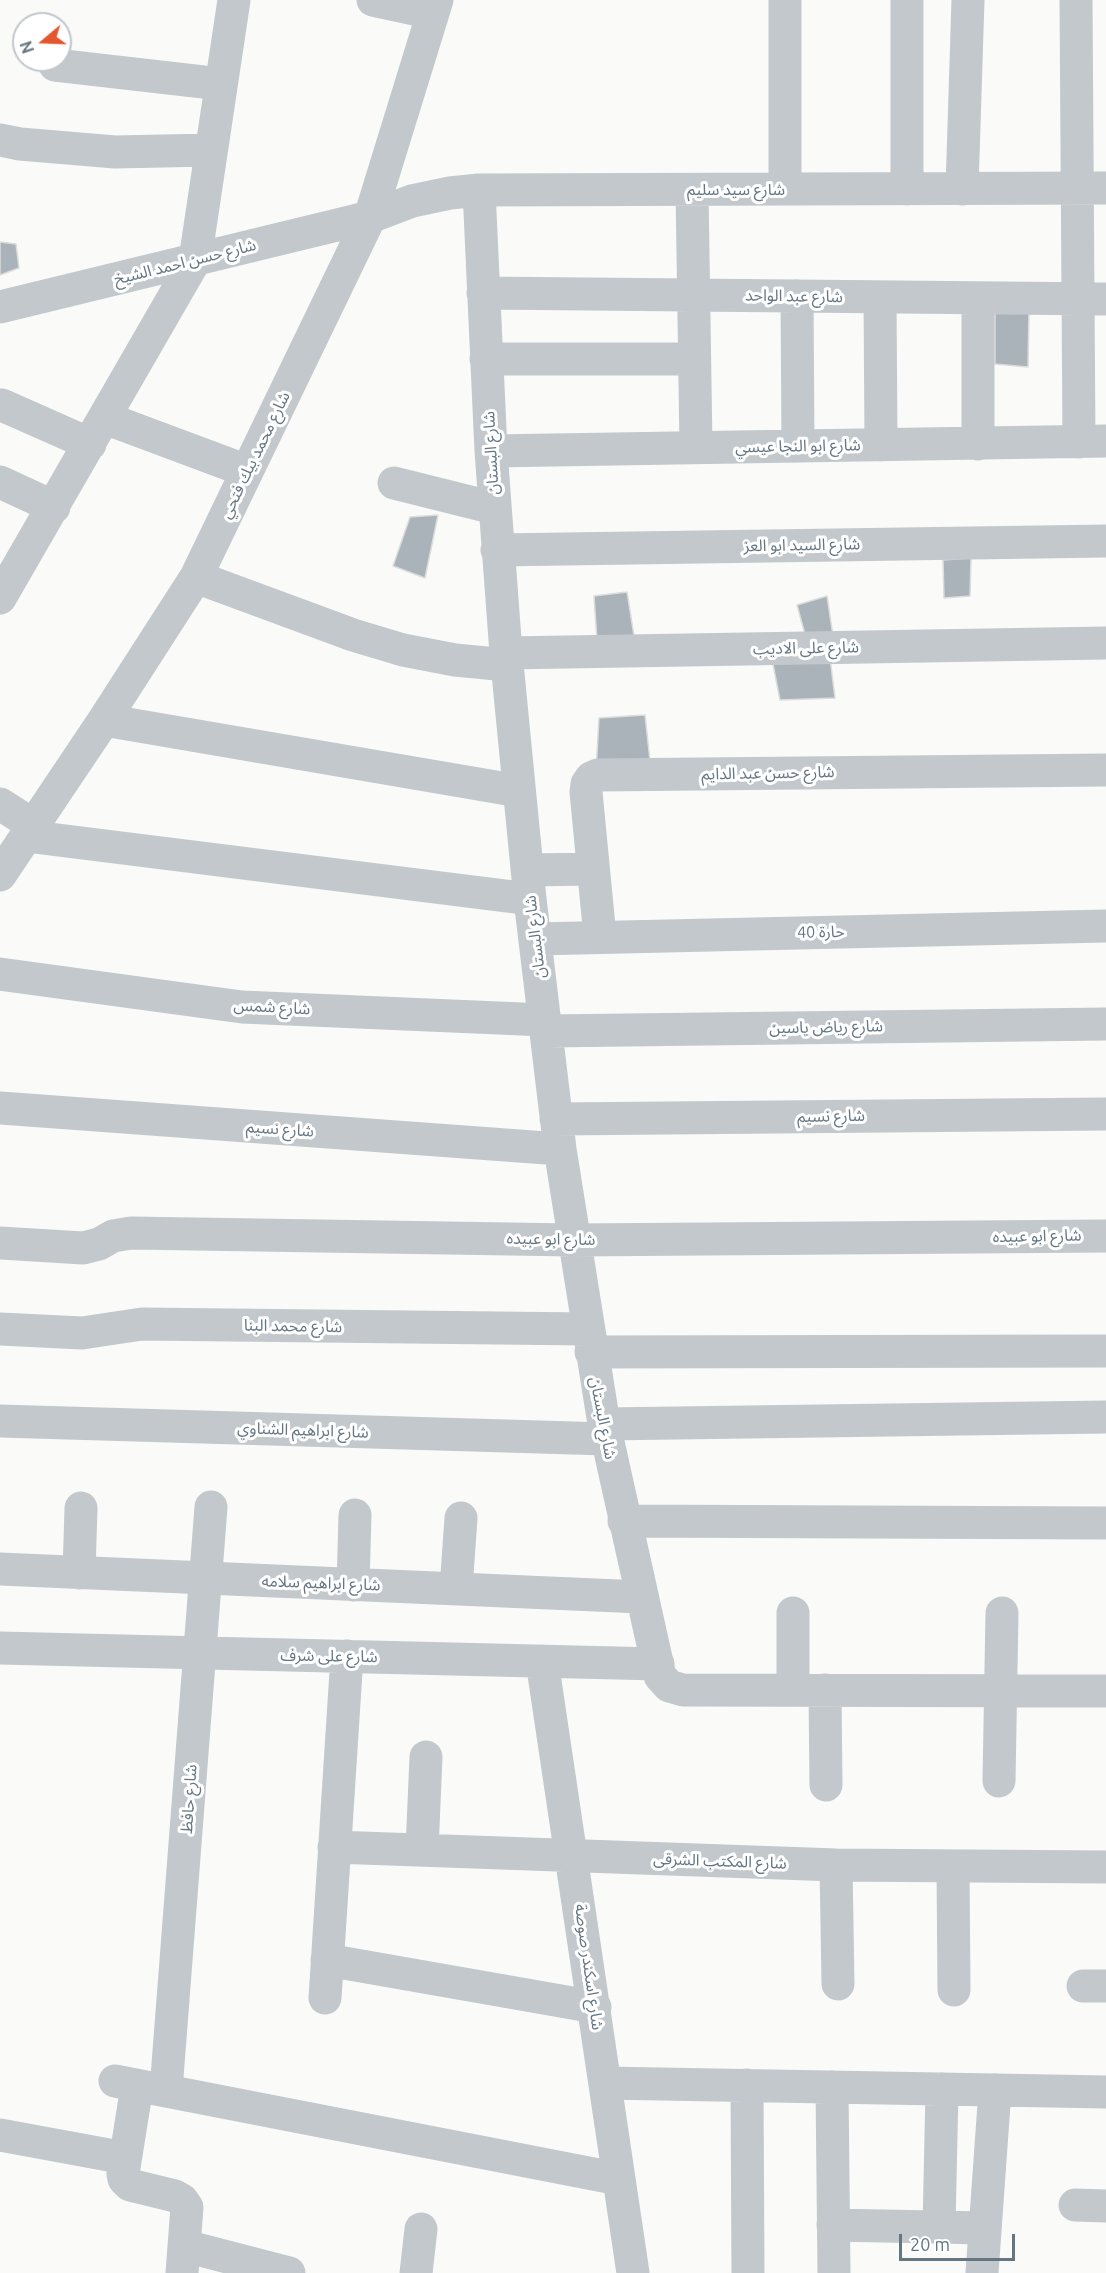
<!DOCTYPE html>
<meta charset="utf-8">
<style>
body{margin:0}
#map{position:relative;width:1106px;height:2273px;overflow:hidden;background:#fafaf8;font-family:Ubuntu,sans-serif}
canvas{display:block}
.north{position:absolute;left:12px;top:12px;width:60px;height:60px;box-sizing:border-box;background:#fff;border:2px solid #c1c8cd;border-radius:50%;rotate:251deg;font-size:16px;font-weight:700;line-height:24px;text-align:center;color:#657683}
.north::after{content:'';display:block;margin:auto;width:21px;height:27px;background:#e4572e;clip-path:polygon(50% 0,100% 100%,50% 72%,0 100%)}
.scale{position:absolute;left:899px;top:2234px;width:116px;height:27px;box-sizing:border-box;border:3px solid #657683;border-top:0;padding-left:8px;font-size:18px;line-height:21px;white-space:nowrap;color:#657683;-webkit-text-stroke:4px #fff;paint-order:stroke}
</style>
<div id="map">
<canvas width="1106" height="2273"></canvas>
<div class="north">N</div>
<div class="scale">20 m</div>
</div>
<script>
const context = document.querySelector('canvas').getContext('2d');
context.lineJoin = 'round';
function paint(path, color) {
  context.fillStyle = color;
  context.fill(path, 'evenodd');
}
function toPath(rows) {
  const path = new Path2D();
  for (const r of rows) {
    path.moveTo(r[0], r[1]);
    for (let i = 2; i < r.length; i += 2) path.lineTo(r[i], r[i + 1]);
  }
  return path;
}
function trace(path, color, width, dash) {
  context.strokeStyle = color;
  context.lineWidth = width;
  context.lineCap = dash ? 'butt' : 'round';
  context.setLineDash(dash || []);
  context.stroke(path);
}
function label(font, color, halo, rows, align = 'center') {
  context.font = font + ' Ubuntu,"Noto Sans Arabic",sans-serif';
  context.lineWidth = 6;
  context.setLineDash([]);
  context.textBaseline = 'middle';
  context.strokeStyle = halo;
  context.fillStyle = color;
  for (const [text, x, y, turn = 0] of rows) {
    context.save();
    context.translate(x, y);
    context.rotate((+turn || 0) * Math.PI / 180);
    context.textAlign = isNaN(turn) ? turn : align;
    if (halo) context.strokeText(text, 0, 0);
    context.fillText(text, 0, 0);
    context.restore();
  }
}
const building = toPath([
 [0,242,16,244,19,268,0,275,0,242],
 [995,310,1029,311,1028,367,995,364,995,310],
 [438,515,425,578,393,566,410,517,438,515],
 [971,558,970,596,944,598,943,560,971,558],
 [627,592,634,636,597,640,594,596,627,592],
 [827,596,833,636,806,638,797,605,827,596],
 [830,658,835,698,780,700,772,659,830,658],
 [645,715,651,770,596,771,599,718,645,715]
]);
paint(building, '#aab3b9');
trace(building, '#dcdcda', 1.5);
trace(toPath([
 [373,0,433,13],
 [907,0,907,189],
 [1076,0,1079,442],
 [55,65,221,84],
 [0,140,20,144,115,152,211,150],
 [785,189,785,0],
 [962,189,968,0],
 [479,190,491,451,506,653,530,899,560,1149,604,1424,660,1676,669,1686,683,1690,1106,1691],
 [692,190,696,447],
 [483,293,1106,299],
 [797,296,798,446],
 [880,297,881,445],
 [0,307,370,217,412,201,450,193,479,190,1106,188],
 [486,359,694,359],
 [2,405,90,444],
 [105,418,247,471],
 [978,444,978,298],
 [491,451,1106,441],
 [0,482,54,507],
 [394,483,494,508],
 [497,550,1106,541],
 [196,577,353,635,403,650,455,660,507,665],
 [0,598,195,260,234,0],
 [506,653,1106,643],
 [104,720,519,791],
 [0,804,33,825],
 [26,836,530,899],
 [527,870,593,869],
 [0,875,104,720,196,577,370,217,437,0],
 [600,937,586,792,587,784,591,778,598,775,1106,770],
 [535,939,1106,926],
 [0,974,242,1007,545,1020],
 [547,1031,1106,1024],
 [0,1108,560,1149],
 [556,1119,1106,1114],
 [0,1243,83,1248,99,1244,113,1236,131,1233,573,1240,1106,1236],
 [0,1329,82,1333,142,1324,587,1329],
 [591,1352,1106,1351],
 [0,1421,607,1439],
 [604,1424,1106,1417],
 [624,1521,1106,1523],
 [0,1569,641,1597],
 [79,1573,81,1508],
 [353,1585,355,1515],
 [456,1589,461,1518],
 [0,1648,658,1664],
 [542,1661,633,2273],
 [793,1690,793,1613],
 [825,1690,826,1785],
 [999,1781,1002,1613],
 [334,1847,836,1865,1106,1867],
 [422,1850,426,1757],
 [836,1865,838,1984],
 [953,1866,954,1990],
 [327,1960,595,2007],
 [1083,1986,1106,1986],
 [325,1998,347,1656],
 [115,2081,619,2179],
 [605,2083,1106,2092],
 [747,2085,748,2273],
 [137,2086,123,2174,124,2179,130,2185,175,2196,182,2200,187,2207,182,2273],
 [832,2087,834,2273],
 [166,2090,211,1507],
 [0,2135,125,2158],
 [1075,2205,1106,2206],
 [833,2225,985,2228],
 [939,2227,942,2089],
 [185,2246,289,2273],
 [416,2273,421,2229],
 [982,2273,995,2090]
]), '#c3c8cc', 33);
label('16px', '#657683', '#fff', [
 ["شارع سيد سليم",736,190],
 ["شارع حسن احمد الشيخ",185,262,-14],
 ["شارع عبد الواحد",794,296,1],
 ["شارع ابو النجا عيسي",798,446,-1],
 ["شارع البستان",491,453,-93],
 ["شارع محمد بيك فتحي",255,455,-64],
 ["شارع السيد ابو العز",802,545,-1],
 ["شارع على الاديب",806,648,-1],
 ["شارع حسن عبد الدايم",768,773,-1],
 ["حارة 40",821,932,-1],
 ["شارع البستان",535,937,-97],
 ["شارع شمس",272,1007,3],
 ["شارع رياض ياسين",826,1027,-1],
 ["شارع نسيم",831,1116,-1],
 ["شارع نسيم",280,1129,4],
 ["شارع ابو عبيده",1037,1236,-1],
 ["شارع ابو عبيده",551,1239,1],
 ["شارع محمد البنا",293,1326,1],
 ["شارع البستان",603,1418,79],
 ["شارع ابراهيم الشناوي",303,1430,2],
 ["شارع ابراهيم سلامه",321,1583,2],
 ["شارع على شرف",329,1656,1],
 ["شارع حافظ",189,1799,-86],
 ["شارع المكتب الشرقى",720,1861,2],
 ["شارع اسكندر صوصة",589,1967,82]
]);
</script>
